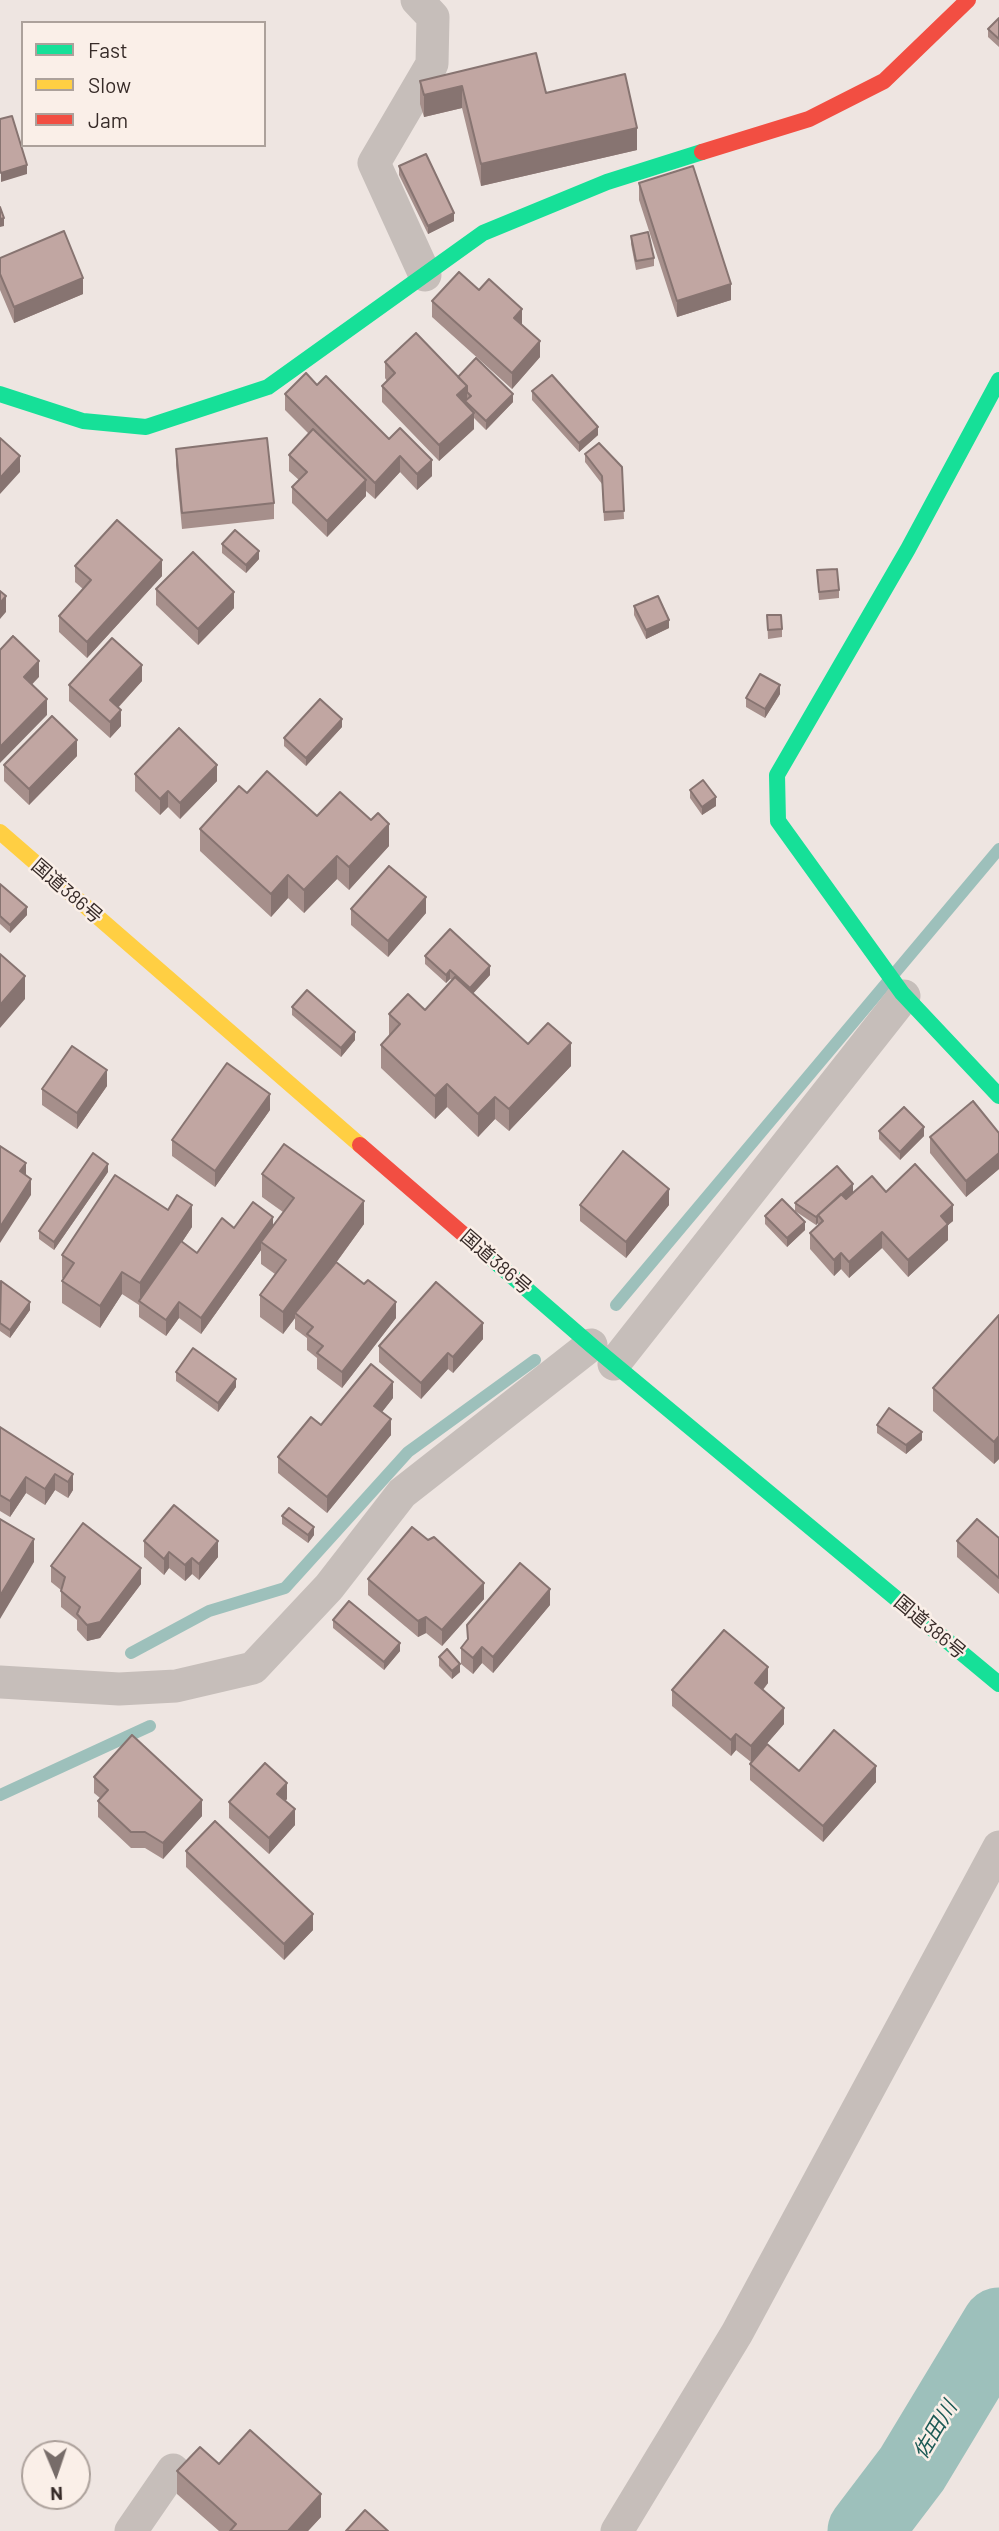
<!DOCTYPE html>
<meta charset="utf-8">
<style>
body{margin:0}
#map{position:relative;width:999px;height:2531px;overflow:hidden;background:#eee5e1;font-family:Barlow,sans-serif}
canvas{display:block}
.legend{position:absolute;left:21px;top:21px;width:245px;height:126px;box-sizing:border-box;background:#faefe8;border:2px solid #aca19b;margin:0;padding:9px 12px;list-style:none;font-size:21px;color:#372b28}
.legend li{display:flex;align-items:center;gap:14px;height:35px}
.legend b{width:35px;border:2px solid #aca19b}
.north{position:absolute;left:21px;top:2440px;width:70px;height:70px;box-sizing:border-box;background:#faefe8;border:2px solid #aca19b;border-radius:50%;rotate:178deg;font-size:19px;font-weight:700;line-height:28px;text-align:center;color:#372b28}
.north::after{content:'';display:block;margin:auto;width:24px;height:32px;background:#776c69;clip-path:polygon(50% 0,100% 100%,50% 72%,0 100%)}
</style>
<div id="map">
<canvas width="999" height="2531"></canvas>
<ul class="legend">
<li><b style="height:9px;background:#16e098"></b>Fast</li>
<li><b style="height:9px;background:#ffcf43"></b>Slow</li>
<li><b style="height:9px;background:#f24e42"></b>Jam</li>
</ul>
<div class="north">N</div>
</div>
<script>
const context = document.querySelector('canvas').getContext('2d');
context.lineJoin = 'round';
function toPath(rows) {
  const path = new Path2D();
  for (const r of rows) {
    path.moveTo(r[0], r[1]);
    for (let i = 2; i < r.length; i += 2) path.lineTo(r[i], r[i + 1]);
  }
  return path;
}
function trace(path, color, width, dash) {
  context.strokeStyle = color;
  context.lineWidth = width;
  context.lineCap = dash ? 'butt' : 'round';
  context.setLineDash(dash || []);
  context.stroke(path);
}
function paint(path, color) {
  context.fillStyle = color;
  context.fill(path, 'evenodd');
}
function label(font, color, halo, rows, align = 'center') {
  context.font = font + ' Barlow,"Noto Sans JP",sans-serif';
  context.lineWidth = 5;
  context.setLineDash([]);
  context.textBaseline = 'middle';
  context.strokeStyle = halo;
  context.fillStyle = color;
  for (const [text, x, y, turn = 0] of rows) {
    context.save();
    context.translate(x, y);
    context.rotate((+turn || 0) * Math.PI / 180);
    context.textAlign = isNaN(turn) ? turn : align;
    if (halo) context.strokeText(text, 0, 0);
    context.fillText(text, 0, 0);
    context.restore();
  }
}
trace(toPath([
 [616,1305,999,849],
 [131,1653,209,1611,285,1588,408,1452,535,1360],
 [0,1795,150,1726]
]), '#9dc0bb', 12);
trace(toPath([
 [865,2531,912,2469,999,2325]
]), '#9dc0bb', 75);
trace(toPath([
 [417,0,433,17,432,64,374,163,425,275],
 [614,1364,904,996],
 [0,1682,119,1689,176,1686,253,1668,329,1587,402,1493,591,1345],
 [131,2531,173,2470],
 [617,2531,737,2333,999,1847]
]), '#c6beba', 33);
trace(toPath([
 [999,380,908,549,777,775,778,821,902,993,999,1096],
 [0,394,83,421,146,427,268,387,483,233,607,182,702,152],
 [485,1253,591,1345,999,1684]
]), '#16e098', 16);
trace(toPath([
 [0,832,360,1145]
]), '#ffcf43', 16);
trace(toPath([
 [702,152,809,119,884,81,968,0],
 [360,1145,485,1253]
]), '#f24e42', 16);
paint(toPath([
 [999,18,999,47,988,37,988,29],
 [420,81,546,93,637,150,481,186,462,108,424,117,420,104],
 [399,166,454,221,428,234,399,175],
 [639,183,731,300,677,317,639,200],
 [631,236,654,258,654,266,636,270,631,244],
 [0,258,83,294,14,323,0,290],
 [479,290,522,325,540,357,512,389,432,317,432,301],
 [385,362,458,377,513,402,486,430,474,418,474,429,439,461,382,402,382,386,387,381,385,378],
 [317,385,389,439,432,476,417,490,400,472,375,499,366,491,366,496,327,537,292,503,292,487,299,480,289,471,289,455,309,434,285,410,285,394],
 [532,391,598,435,579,452,532,400],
 [176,449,274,503,274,519,182,529,176,465],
 [585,454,622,467,624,519,604,521,602,484,585,462],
 [222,544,259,559,246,573,222,553],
 [75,566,162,576,87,658,59,632,59,616,83,589,75,582],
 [817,570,839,590,839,598,819,600],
 [156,589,234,608,198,645,156,605],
 [634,606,669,628,646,639,634,615],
 [767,615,782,629,782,637,768,639],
 [142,681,118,708,121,726,110,738,69,701,69,685],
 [780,694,765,718,746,707,746,698],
 [342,727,306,766,284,746,284,738],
 [77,756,29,805,4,781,4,765],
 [135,774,217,781,180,819,168,807,160,815,135,791],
 [690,790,716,806,702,815,690,798],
 [247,793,317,816,389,846,349,890,337,879,304,913,288,898,271,917,200,851,200,829],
 [0,884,27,915,10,933,0,924],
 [351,909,426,913,388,957,351,925],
 [425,956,490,975,473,993,528,1044,571,1066,509,1131,495,1119,478,1137,447,1107,435,1119,381,1068,381,1045,389,1037,389,1014,425,1010,452,980,450,979,446,983,425,964],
 [292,1007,355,1040,341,1057,292,1015],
 [107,1086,77,1129,42,1105,42,1089],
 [270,1110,215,1187,172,1156,172,1140],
 [879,1131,924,1136,900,1160,879,1139],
 [999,1133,999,1169,966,1197,930,1153,930,1137],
 [108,1172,54,1250,39,1239,39,1231],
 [262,1174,364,1224,336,1263,396,1318,342,1388,317,1369,317,1358,307,1350,307,1338,295,1329,295,1318,283,1334,260,1317,260,1295,275,1274,261,1264,261,1250,201,1334,179,1318,166,1336,139,1317,139,1305,122,1294,100,1328,62,1303,62,1281,63,1279,62,1278,62,1255,192,1227,182,1242,197,1253,234,1228,273,1225,283,1212,262,1197],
 [853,1192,886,1192,953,1221,948,1225,948,1240,908,1277,882,1248,849,1278,841,1269,834,1276,810,1249,810,1233,818,1225,818,1223,816,1225,795,1211,795,1203],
 [580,1205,669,1205,626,1258,580,1221],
 [765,1216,805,1230,787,1247,765,1224],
 [0,1282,30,1310,10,1338,0,1331],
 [999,1315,999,1459,994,1464,933,1411,933,1388],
 [483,1339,453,1373,448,1369,421,1399,379,1362,379,1346],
 [176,1372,236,1387,218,1412,176,1381],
 [393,1398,382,1412,391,1435,327,1513,278,1473,278,1457,321,1425],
 [877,1425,922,1440,906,1454,877,1433],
 [0,1427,73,1474,73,1490,68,1498,55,1490,45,1505,26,1493,10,1517,0,1511],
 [282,1516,314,1535,308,1543,282,1524],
 [999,1538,999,1594,957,1557,957,1541],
 [144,1541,218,1557,199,1580,192,1574,185,1581,169,1568,164,1575,144,1557],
 [51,1566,141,1584,100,1638,87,1641,77,1630,77,1620,61,1607,61,1590,51,1582],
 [368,1579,484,1599,442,1646,426,1633,418,1637,368,1595],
 [550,1605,493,1673,482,1663,473,1674,461,1664,461,1648,467,1640,467,1625],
 [333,1620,400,1651,384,1670,333,1628],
 [439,1657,460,1672,452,1679,439,1666],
 [768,1683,763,1690,784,1724,751,1762,736,1750,731,1756,672,1706,672,1690],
 [750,1764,876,1782,823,1842,750,1780],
 [94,1777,202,1816,163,1859,145,1848,131,1848,98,1817,98,1801,100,1798,94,1793],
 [287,1799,285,1801,295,1825,269,1854,229,1818,229,1802],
 [186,1851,313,1930,284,1960,186,1867],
 [219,2464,321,2517,308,2531,219,2531,177,2494,177,2471]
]), '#a68f8b');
paint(toPath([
 [462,86,462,108,424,117,424,95],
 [637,128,637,150,481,186,481,164],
 [27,165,27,174,1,182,1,173],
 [454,213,454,221,428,234,428,226],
 [4,218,4,226,0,227,0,219],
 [83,278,83,294,14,323,14,307],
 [731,284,731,300,677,317,677,301],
 [522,309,522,325,514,318],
 [540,341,540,357,512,389,512,373],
 [467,386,467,402,465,401,465,403,457,411,457,395],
 [513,394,513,402,486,430,486,421],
 [474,413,474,429,439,461,439,445],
 [598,427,598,435,579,452,579,443],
 [20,456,20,472,0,494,0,478],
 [400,456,400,472,375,499,375,483],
 [432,460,432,476,417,490,417,474],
 [366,480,366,496,327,537,327,521],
 [259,551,259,559,246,573,246,565],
 [162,560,162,576,87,658,87,642],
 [234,592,234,608,198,645,198,629],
 [6,596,6,612,0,619,0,603],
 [669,620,669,628,646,639,646,630],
 [39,661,39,677,24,693,24,677],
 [142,665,142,681,110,716,110,700],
 [780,685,780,694,765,718,765,709],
 [47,699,47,715,0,763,0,747],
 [121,710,121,726,110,738,110,722],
 [342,719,342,727,306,766,306,758],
 [77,740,77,756,29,805,29,789],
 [217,765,217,781,180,819,180,803],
 [168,791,168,807,160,815,160,799],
 [716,797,716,806,702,815,702,807],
 [389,824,389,846,349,890,349,867],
 [337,856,337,879,304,913,304,890],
 [288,875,288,898,271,917,271,894],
 [426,897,426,913,388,957,388,941],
 [27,907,27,915,10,933,10,925],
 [490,966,490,975,470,997,470,988],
 [450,970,450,979,446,983,446,975],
 [25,976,25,999,0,1028,0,1005],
 [355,1032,355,1040,341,1057,341,1048],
 [571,1043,571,1066,509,1131,509,1109],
 [107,1070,107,1086,77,1129,77,1113],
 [447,1084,447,1107,435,1119,435,1096],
 [270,1094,270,1110,215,1187,215,1171],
 [495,1097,495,1119,478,1137,478,1114],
 [924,1127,924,1136,900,1160,900,1152],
 [999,1153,999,1169,966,1197,966,1181],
 [26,1163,26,1179,20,1171],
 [108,1164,108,1172,54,1250,54,1242],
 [31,1179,31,1195,0,1243,0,1227],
 [853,1184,853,1192,822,1220,818,1215,818,1223,816,1225,816,1217],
 [669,1189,669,1205,626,1258,626,1242],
 [364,1201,364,1224,298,1315,295,1313,295,1318,283,1334,283,1312],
 [192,1205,192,1227,142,1302,140,1301,140,1283],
 [953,1205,953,1221,948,1225,948,1240,908,1277,908,1260,941,1216],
 [273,1217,273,1233,261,1242,261,1250,201,1334,201,1318],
 [805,1222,805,1230,787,1247,787,1238],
 [882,1232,882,1248,849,1278,849,1262],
 [841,1253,841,1269,834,1276,834,1260],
 [122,1272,122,1294,100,1328,100,1306],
 [30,1302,30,1310,10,1338,10,1330],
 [179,1302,179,1318,166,1336,166,1320],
 [396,1302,396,1318,342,1388,342,1372],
 [483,1323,483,1339,453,1373,453,1357],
 [448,1353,448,1369,421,1399,421,1383],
 [236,1379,236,1387,218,1412,218,1403],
 [393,1382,393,1398,374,1422,374,1406],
 [391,1419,391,1435,327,1513,327,1497],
 [922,1432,922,1440,906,1454,906,1445],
 [999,1436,999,1459,994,1464,994,1442],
 [55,1474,55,1490,45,1505,45,1489],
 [73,1474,73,1490,68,1498,68,1482],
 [26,1477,26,1493,10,1517,10,1501],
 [314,1527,314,1535,308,1543,308,1535],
 [34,1539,34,1562,0,1619,0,1596],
 [218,1541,218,1557,199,1580,199,1564],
 [169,1552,169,1568,164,1575,164,1559],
 [192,1558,192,1574,185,1581,185,1565],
 [141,1568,141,1584,100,1638,87,1641,87,1625],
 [484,1583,484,1599,442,1646,442,1630],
 [550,1589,550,1605,493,1673,493,1657],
 [426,1617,426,1633,418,1637,418,1621],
 [400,1643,400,1651,384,1670,384,1662],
 [482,1647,482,1663,473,1674,473,1658],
 [460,1664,460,1672,452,1679,452,1671],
 [768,1667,768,1683,755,1699,755,1683],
 [784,1708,784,1724,751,1762,751,1746],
 [736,1734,736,1750,731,1756,731,1740],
 [876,1766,876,1782,823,1842,823,1826],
 [287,1783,287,1799,277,1810,277,1794],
 [202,1800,202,1816,163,1859,163,1843],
 [295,1809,295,1825,269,1854,269,1838],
 [313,1914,313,1930,284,1960,284,1944],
 [321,2494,321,2517,308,2531,288,2531]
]), '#877471');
const building = toPath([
 [999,18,999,39,988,29,999,18],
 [536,53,546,93,625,74,637,128,481,164,462,86,424,95,420,81,536,53],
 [12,116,27,165,1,173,0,170,0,119,12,116],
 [426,154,454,213,428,226,399,166,426,154],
 [693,166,731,284,677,301,639,183,693,166],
 [0,207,4,218,0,219,0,207],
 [64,231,83,278,14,307,0,274,0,258,64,231],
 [648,232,654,258,636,261,631,236,648,232],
 [459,272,479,290,489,279,522,309,514,318,540,341,512,373,432,301,459,272],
 [416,333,467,386,457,395,474,413,439,445,382,386,395,373,385,362,416,333],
 [476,358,513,394,486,421,465,401,471,396,467,392,467,386,458,377,476,358],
 [306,373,317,385,326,376,389,439,400,428,432,460,417,474,400,456,375,483,285,394,306,373],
 [552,375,598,427,579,443,532,391,552,375],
 [313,429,366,480,327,521,292,487,307,472,289,455,313,429],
 [0,438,20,456,0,478,0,438],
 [267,438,274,503,182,513,176,449,267,438],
 [599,443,622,467,624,511,604,512,602,476,585,454,599,443],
 [117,520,162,560,87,642,59,616,91,580,75,566,117,520],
 [235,530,259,551,246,565,222,544,235,530],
 [193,552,234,592,198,629,156,589,193,552],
 [837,569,839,590,819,592,817,570,837,569],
 [0,591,6,596,0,603,0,591],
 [658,596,669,620,646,630,634,606,658,596],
 [767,615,781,615,782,629,768,630,767,615],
 [13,636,39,661,24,677,47,699,0,747,0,650,13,636],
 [112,638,142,665,110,700,121,710,110,722,69,685,112,638],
 [760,674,780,685,765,709,746,698,760,674],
 [320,699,342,719,306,758,284,738,320,699],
 [52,716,77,740,29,789,4,765,52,716],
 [179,728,217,765,180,803,168,791,160,799,135,774,179,728],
 [267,771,317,816,340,792,371,820,378,813,389,824,349,867,337,856,304,890,288,875,271,894,200,829,239,786,247,793,267,771],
 [703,780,716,797,702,807,690,790,703,780],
 [389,866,426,897,388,941,351,909,389,866],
 [0,884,27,907,10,925,0,916,0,884],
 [450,929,490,966,470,988,450,970,446,975,425,956,450,929],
 [0,954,25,976,0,1005,0,954],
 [455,977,528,1044,548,1023,571,1043,509,1109,495,1097,478,1114,447,1084,435,1096,381,1045,400,1024,389,1014,408,994,425,1010,455,977],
 [307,990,355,1032,341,1048,292,1007,307,990],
 [72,1046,107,1070,77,1113,42,1089,72,1046],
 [227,1063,270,1094,215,1171,172,1140,227,1063],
 [973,1101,999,1133,999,1153,966,1181,930,1137,973,1101],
 [904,1107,924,1127,900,1152,879,1131,904,1107],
 [284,1144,364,1201,283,1312,260,1295,286,1260,261,1242,294,1198,262,1174,284,1144],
 [0,1146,26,1163,20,1171,31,1179,0,1227,0,1146],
 [623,1151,669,1189,626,1242,580,1205,623,1151],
 [93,1153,108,1164,54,1242,39,1231,93,1153],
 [915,1164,953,1205,941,1216,948,1224,908,1260,882,1232,849,1262,841,1253,834,1260,810,1233,823,1221,818,1215,841,1194,846,1199,872,1176,886,1192,915,1164],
 [837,1166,853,1184,816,1217,795,1203,837,1166],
 [115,1175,168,1210,177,1195,192,1205,140,1283,122,1272,100,1306,62,1281,74,1263,62,1255,115,1175],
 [782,1199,805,1222,787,1238,765,1216,782,1199],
 [253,1202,273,1217,201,1318,179,1302,166,1320,139,1301,181,1241,197,1253,222,1218,234,1228,253,1202],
 [336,1262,364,1284,368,1280,396,1302,342,1372,317,1353,323,1346,307,1334,313,1327,295,1313,336,1262],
 [1,1281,30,1302,10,1330,0,1323,1,1281],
 [436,1282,483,1323,453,1357,448,1353,421,1383,379,1346,436,1282],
 [999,1315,999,1436,994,1442,933,1388,999,1315],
 [193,1348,236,1379,218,1403,176,1372,193,1348],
 [371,1364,393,1382,374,1406,391,1419,327,1497,278,1457,311,1417,321,1425,371,1364],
 [889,1408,922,1432,906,1445,877,1425,889,1408],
 [0,1427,73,1474,68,1482,55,1474,45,1489,26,1477,10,1501,0,1495,0,1427],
 [174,1505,218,1541,199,1564,192,1558,185,1565,169,1552,164,1559,144,1541,174,1505],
 [289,1508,314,1527,308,1535,282,1516,289,1508],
 [0,1519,34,1539,0,1596,0,1519],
 [977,1519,999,1538,999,1578,957,1541,977,1519],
 [83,1523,141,1568,100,1622,87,1625,77,1614,80,1607,61,1591,65,1577,51,1566,83,1523],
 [412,1527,428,1540,434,1537,484,1583,442,1630,426,1617,418,1621,368,1579,412,1527],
 [520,1563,550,1589,493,1657,482,1647,473,1658,461,1648,468,1639,467,1625,520,1563],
 [349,1601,400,1643,384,1662,333,1620,349,1601],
 [724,1630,768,1667,755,1683,784,1708,751,1746,736,1734,731,1740,672,1690,724,1630],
 [447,1649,460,1664,452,1671,439,1657,447,1649],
 [834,1730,876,1766,823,1826,750,1764,767,1744,799,1771,834,1730],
 [132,1735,202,1800,163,1843,145,1832,131,1832,98,1801,108,1790,94,1777,132,1735],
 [265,1763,287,1783,277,1794,295,1809,269,1838,229,1802,265,1763],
 [215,1821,313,1914,284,1944,186,1851,215,1821],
 [250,2430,321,2494,288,2531,230,2531,236,2524,177,2471,200,2447,219,2464,250,2430],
 [365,2510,388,2531,346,2531,365,2510]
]);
paint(building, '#c1a6a2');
trace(building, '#877471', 2);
label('19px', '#372b28', '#faefe8', [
 ["国道386号",67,891,41],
 ["国道386号",496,1262,41],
 ["国道386号",930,1627,40]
]);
label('italic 21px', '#1c5a55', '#faefe8', [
 ["佐田川",935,2430,-59]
]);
</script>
